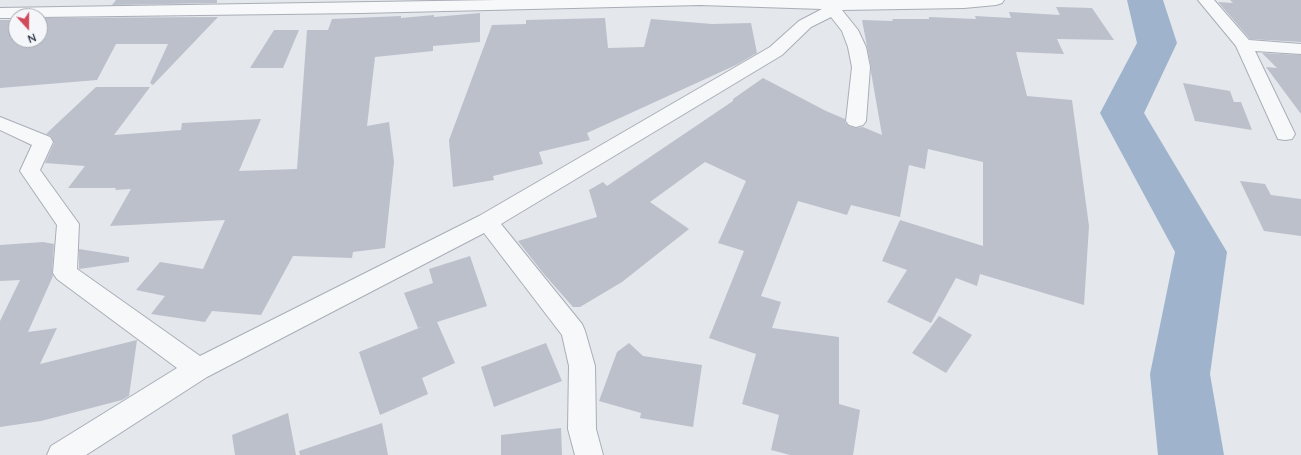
<!DOCTYPE html>
<style>
body{margin:0}
#map{position:relative;width:1301px;height:455px;overflow:hidden;background:#e4e7ec;font-family:Quicksand,sans-serif}
canvas{display:block}
.north{position:absolute;left:8px;top:8px;width:40px;height:40px;box-sizing:border-box;background:#f4f6f9;border:1px solid #a4a8b1;border-radius:50%;rotate:159deg;font-size:11px;font-weight:700;line-height:16px;text-align:center;color:#2b3445}
.north::after{content:'';display:block;margin:auto;width:14px;height:18px;background:#d1495b;clip-path:polygon(50% 0,100% 100%,50% 72%,0 100%)}
</style>
<div id="map">
<canvas width="1301" height="455"></canvas>
<div class="north">N</div>
</div>
<script>
const context = document.querySelector('canvas').getContext('2d');
context.lineJoin = 'round';
function toPath(rows) {
  const path = new Path2D();
  for (const r of rows) {
    path.moveTo(r[0], r[1]);
    for (let i = 2; i < r.length; i += 2) path.lineTo(r[i], r[i + 1]);
  }
  return path;
}
function paint(path, color) {
  context.fillStyle = color;
  context.fill(path, 'evenodd');
}
function trace(path, color, width, dash) {
  context.strokeStyle = color;
  context.lineWidth = width;
  context.lineCap = dash ? 'butt' : 'round';
  context.setLineDash(dash || []);
  context.stroke(path);
}
paint(toPath([
 [1127,0,1163,0,1177,43,1144,113,1227,252,1210,374,1224,455,1158,455,1150,374,1175,252,1100,113,1137,43,1127,0]
]), '#9fb4cc');
paint(toPath([
 [116,0,217,0,217,3,112,5],
 [1230,0,1301,0,1301,42,1250,39,1218,2,1233,3],
 [1056,7,1092,8,1114,40,1057,39,1064,54,1016,52,1027,96,1072,100,1089,226,1084,305,980,274,977,286,956,278,931,323,887,302,907,270,882,261,900,220,983,246,983,162,928,149,925,169,909,165,900,217,851,205,847,215,798,201,761,296,781,302,772,328,839,337,839,404,860,410,853,455,790,455,771,450,779,415,742,404,756,354,709,338,744,251,718,243,746,181,705,162,650,202,689,229,622,282,580,307,573,307,543,273,518,241,597,217,589,190,603,182,607,186,733,101,733,99,763,78,826,111,845,119,845,122,849,126,856,128,863,127,882,135,871,72,871,67,862,20,893,21,892,19,929,19,929,17,976,19,975,16,1011,18,1009,12,1060,15],
 [480,13,480,42,433,46,433,51,375,57,367,126,389,122,394,162,385,248,353,252,352,258,293,256,261,315,212,311,205,322,151,314,165,296,136,290,160,262,203,269,225,220,110,226,131,189,115,190,116,188,68,188,85,166,45,163,54,143,51,136,46,134,96,87,150,87,114,135,181,130,182,123,261,119,239,171,297,169,307,30,328,30,332,19,401,16,401,18,434,15,434,17],
 [218,17,153,85,150,83,168,44,116,44,97,80,0,88,0,20,16,20,16,40,40,40,40,18],
 [605,18,608,48,644,47,651,19,712,24,751,23,757,53,736,65,587,133,590,140,539,152,543,164,493,176,494,180,453,187,449,140,492,25,526,24,526,20],
 [274,30,299,30,283,68,250,68],
 [1262,53,1301,55,1301,114,1266,67,1277,68],
 [1183,83,1230,91,1234,102,1241,102,1252,130,1195,121],
 [1240,181,1265,184,1271,195,1301,199,1301,236,1264,231],
 [43,242,54,244,52,273,53,276,28,332,57,328,40,364,137,340,129,396,122,400,41,421,0,427,0,321,20,280,0,281,0,245],
 [79,249,129,257,129,262,79,269],
 [470,256,487,306,437,322,455,363,422,378,428,394,380,415,359,352,424,326,418,328,404,293,433,283,429,269],
 [939,316,972,335,946,373,912,353],
 [546,343,562,381,494,407,481,367],
 [629,343,643,356,702,365,693,427,640,418,641,413,599,401,617,352],
 [288,413,296,455,235,455,232,435],
 [382,423,388,455,300,455,299,451],
 [561,428,562,455,501,455,501,435]
]), '#bbc0ca');
const minor = toPath([
 [497,0,1004,0,1002,3,996,5,964,8,842,10,858,30,866,47,870,67,866,121,863,125,856,127,849,125,846,121,852,67,848,47,842,31,831,17,811,27,782,55,501,224,582,324,585,331,595,366,596,429,603,455,575,455,568,429,569,366,562,335,484,233,207,377,86,455,47,455,51,446,177,368,57,279,53,273,57,225,20,171,32,145,0,130,0,117,50,137,53,142,40,170,79,224,77,269,200,356,479,216,770,47,799,21,822,9,700,5,361,13,40,17,40,16,16,16,16,18,0,18,0,8,497,0],
 [1198,0,1214,0,1249,40,1301,44,1301,54,1255,51,1295,134,1292,139,1285,140,1278,139,1236,46,1198,0]
]);
trace(minor, '#a9aeb7', 2);
paint(minor, '#f7f8fa');
</script>
